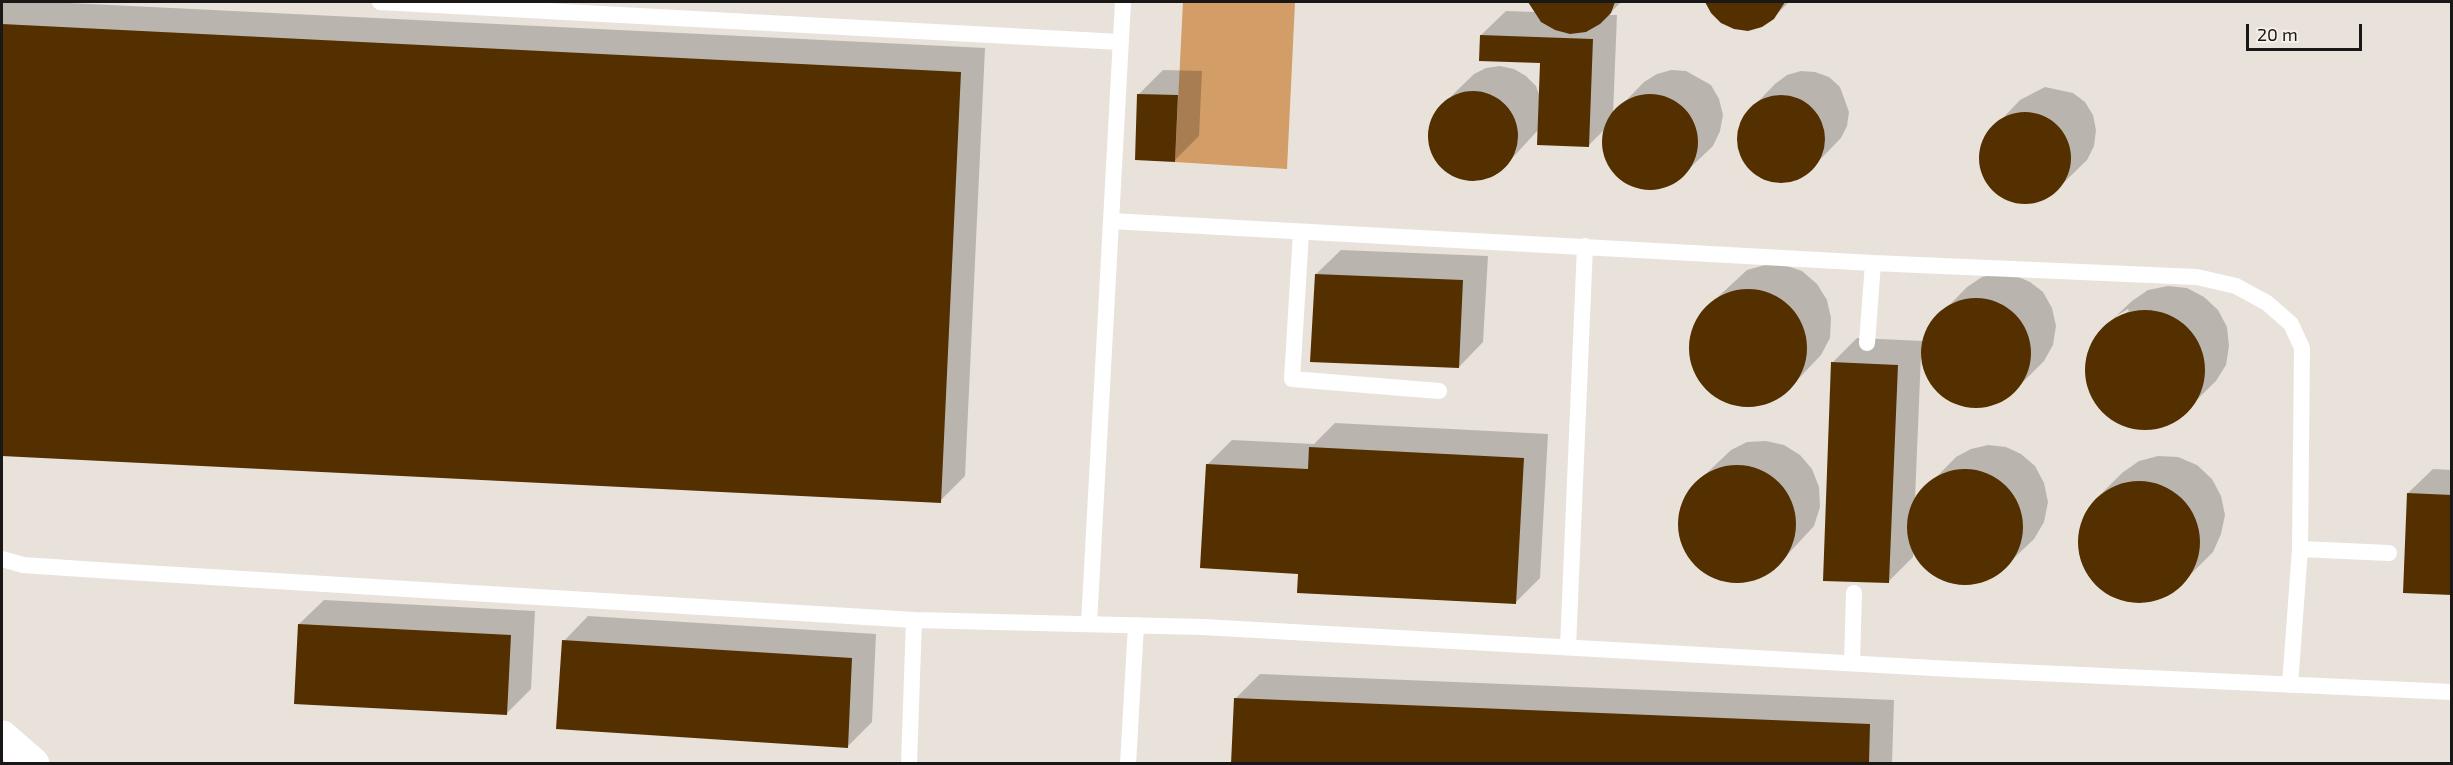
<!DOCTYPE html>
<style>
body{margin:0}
#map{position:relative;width:2453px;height:765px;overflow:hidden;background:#e9e2db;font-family:"Exo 2",sans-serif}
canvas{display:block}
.frame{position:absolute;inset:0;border:3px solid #1a1816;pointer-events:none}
.scale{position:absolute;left:2246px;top:24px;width:116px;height:27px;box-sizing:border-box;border:3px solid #1a1816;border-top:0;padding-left:8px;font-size:18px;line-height:21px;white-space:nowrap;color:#1a1816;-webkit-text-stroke:4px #f6efe8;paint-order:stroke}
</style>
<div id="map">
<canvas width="2453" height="765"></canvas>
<div class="frame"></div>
<div class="scale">20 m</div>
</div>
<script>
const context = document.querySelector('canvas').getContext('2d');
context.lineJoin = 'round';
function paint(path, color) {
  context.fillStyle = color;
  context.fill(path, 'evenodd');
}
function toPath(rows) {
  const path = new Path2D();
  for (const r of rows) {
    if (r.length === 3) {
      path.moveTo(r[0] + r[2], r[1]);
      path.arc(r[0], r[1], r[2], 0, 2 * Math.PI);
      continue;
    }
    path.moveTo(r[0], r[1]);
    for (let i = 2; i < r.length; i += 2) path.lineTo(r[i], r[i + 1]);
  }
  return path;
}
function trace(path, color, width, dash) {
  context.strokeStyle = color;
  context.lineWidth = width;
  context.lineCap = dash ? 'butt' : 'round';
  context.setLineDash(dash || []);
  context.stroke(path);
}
paint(toPath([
 [1183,2,1295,2,1287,169,1175,162]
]), '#d29d66');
paint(toPath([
 [2,2,50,2,985,48,965,476,940,501,2,455],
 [1530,2,1621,2,1608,15,1617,15,1613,114,1644,82,1657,74,1671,70,1686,71,1711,85,1719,99,1723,115,1720,131,1713,146,1675,182,1661,188,1644,189,1628,184,1616,175,1607,161,1603,147,1604,130,1588,146,1539,129,1504,167,1492,176,1478,180,1462,179,1448,173,1438,163,1431,149,1429,136,1438,109,1474,74,1486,68,1500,66,1514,69,1526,76,1536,86,1540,97,1542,61,1481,35,1506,11,1535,12],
 [1707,2,1789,2,1773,18,1712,12],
 [1163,70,1202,71,1199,136,1174,161,1139,94],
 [1801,71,1815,72,1829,77,1840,87,1849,112,1847,126,1841,138,1807,173,1795,180,1767,180,1746,164,1740,151,1738,137,1742,122,1750,110,1775,84,1787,75],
 [2045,87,2073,93,2085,102,2093,115,2096,130,2094,146,2087,160,2050,196,2036,202,2020,203,2005,198,1993,190,1985,178,1981,164,1981,150,1986,136,2020,100],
 [1341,250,1488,256,1483,342,1459,367,1316,274],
 [1765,265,1784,265,1802,271,1817,284,1827,300,1831,318,1830,338,1821,355,1783,395,1766,404,1747,407,1729,403,1712,394,1699,380,1691,362,1689,343,1695,324,1706,308,1747,270],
 [1998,274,2014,275,2030,282,2043,292,2052,308,2056,326,2053,345,2044,361,2019,386,2005,399,1989,405,1970,407,1953,402,1938,391,1927,375,1921,355,1915,499,1956,457,1971,449,1988,445,2006,447,2021,454,2035,466,2044,483,2048,502,2044,522,2034,539,1994,577,1975,583,1955,584,1937,576,1922,564,1913,548,1913,557,1888,582,1833,362,1857,338,1924,341,1930,325,1967,287,1982,277],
 [2168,286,2187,288,2204,297,2218,310,2227,327,2229,346,2226,365,2216,381,2176,420,2159,427,2140,429,2122,424,2106,413,2094,398,2087,380,2087,360,2094,341,2116,316,2116,320,2129,311,2128,309,2116,316,2132,301,2148,290],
 [1335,423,1548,434,1540,578,1516,602,1299,572,1207,465,1232,440,1314,444],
 [1766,441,1784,445,1800,455,1812,469,1819,487,1820,507,1814,526,1776,567,1760,577,1741,582,1721,581,1704,572,1690,558,1681,542,1679,523,1682,505,1691,488,1731,450,1747,442],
 [2158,456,2178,457,2197,465,2212,479,2221,496,2225,515,2221,534,2213,552,2188,577,2173,591,2156,599,2137,602,2118,598,2101,589,2088,574,2080,556,2079,535,2084,515,2096,499,2122,473,2139,461],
 [2433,469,2452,470,2452,594,2408,493],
 [324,600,535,611,531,689,506,714,299,624],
 [588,616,876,634,872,722,847,747,564,641],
 [1260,674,1894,700,1892,764,1233,764,1235,699]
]), '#0003');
paint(toPath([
 [1528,2,1615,2,1611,13,1600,24,1586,32,1570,34,1555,30,1541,22],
 [1705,2,1785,2,1774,19,1762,27,1748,31,1734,29,1721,23,1711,13],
 [2,24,961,72,941,503,2,456],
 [1480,35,1593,39,1589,147,1537,145,1540,63,1479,61],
 [1473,136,45],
 [1650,142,48],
 [1137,94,1178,95,1175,162,1135,160],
 [1781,139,44],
 [2025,158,46],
 [1315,274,1463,280,1459,368,1310,362],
 [1748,348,59],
 [1976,353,55],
 [2145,370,60],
 [1831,362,1898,365,1889,583,1823,581],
 [1309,447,1524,458,1516,604,1297,593,1298,574,1200,568,1206,464,1308,469],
 [1737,524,59],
 [1965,527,58],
 [2139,542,61],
 [2407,493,2452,495,2452,595,2403,593],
 [298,624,511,635,507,715,294,704],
 [562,640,852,658,848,748,556,729],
 [1234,698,1870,724,1869,764,1231,764]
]), '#543000');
trace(toPath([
 [380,2,1120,42],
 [1111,221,1873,263,2197,277,2236,286,2267,303,2291,324,2302,348,2300,549,2290,685],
 [1301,233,1292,379,1439,391],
 [1867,343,1873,263],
 [2300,549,2389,553],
 [2,559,23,565,112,571,914,620,1203,627,1951,669,2452,692],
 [1089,624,1123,2],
 [1568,647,1585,246],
 [1852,663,1854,593],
 [909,764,914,620],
 [1128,764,1136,625]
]), '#fff', 16);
trace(toPath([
 [2,737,33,764]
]), '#fff', 33);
</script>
